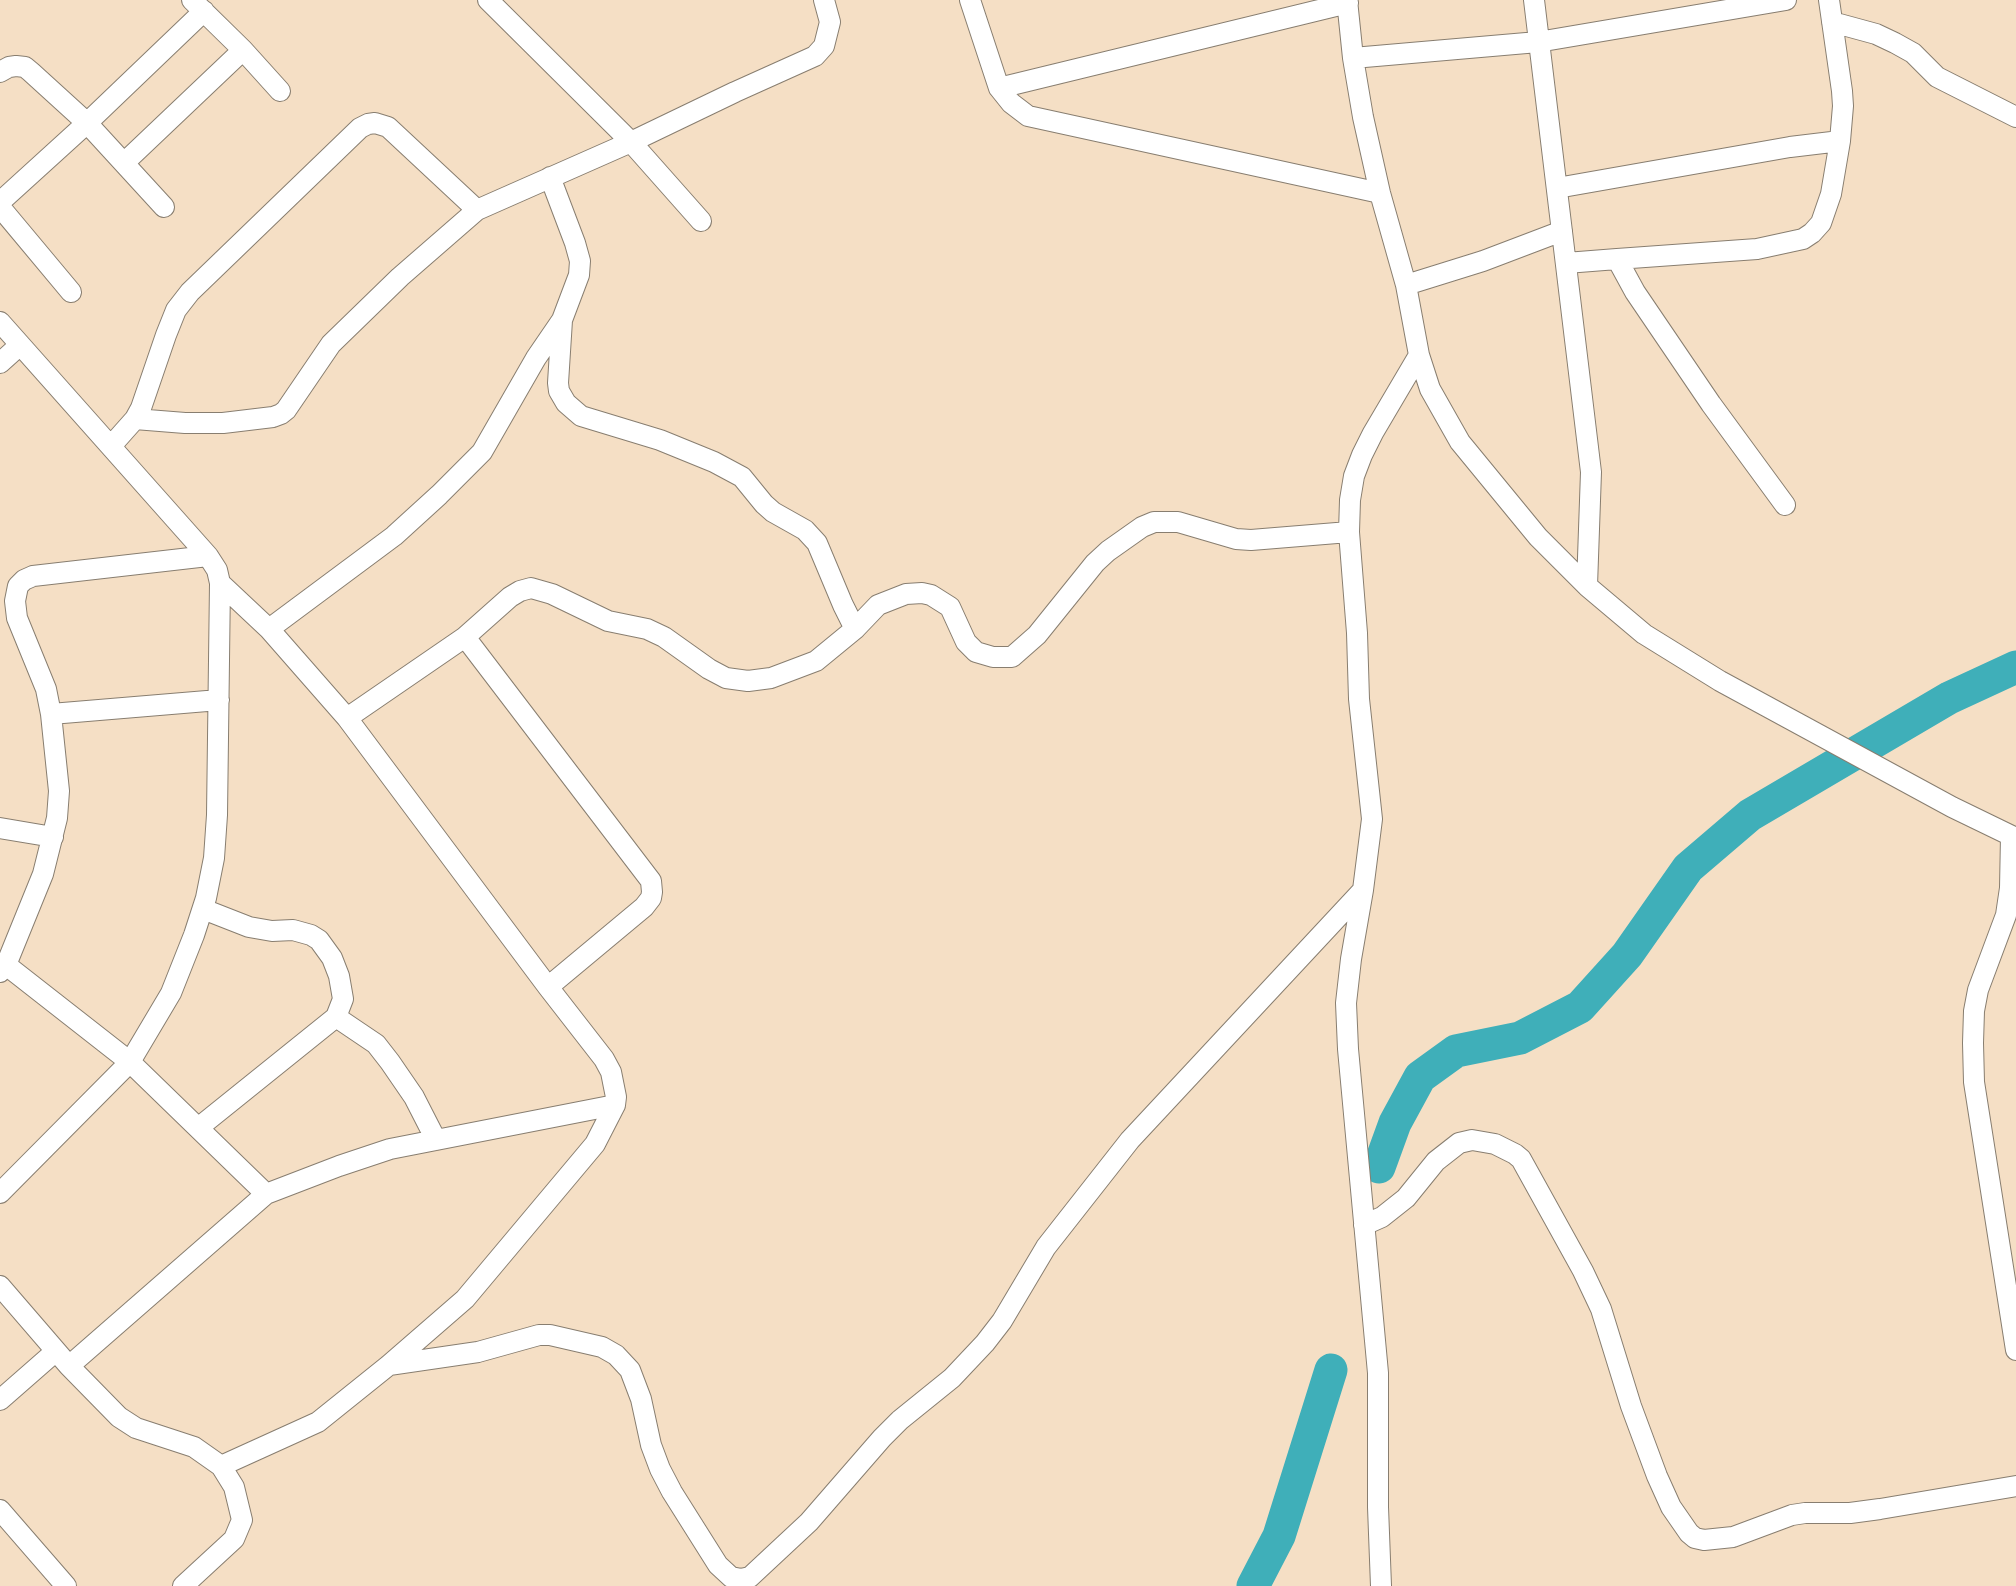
<!DOCTYPE html>
<style>
body{margin:0}
canvas{display:block;background:#f5dfc5}
</style>
<canvas width="2016" height="1586"></canvas>
<script>
const context = document.querySelector('canvas').getContext('2d');
context.lineJoin = 'round';
function toPath(rows) {
  const path = new Path2D();
  for (const r of rows) {
    path.moveTo(r[0], r[1]);
    for (let i = 2; i < r.length; i += 2) path.lineTo(r[i], r[i + 1]);
  }
  return path;
}
function trace(path, color, width, dash) {
  context.strokeStyle = color;
  context.lineWidth = width;
  context.lineCap = dash ? 'butt' : 'round';
  context.setLineDash(dash || []);
  context.stroke(path);
}
trace(toPath([
 [1379,1167,1395,1123,1420,1077,1456,1051,1520,1038,1580,1007,1627,955,1688,868,1750,815,1949,698,2016,667],
 [1253,1586,1279,1536,1331,1370]
]), '#3fafb9', 33);
const minor = toPath([
 [192,0,243,50,280,91],
 [488,0,631,142,701,221],
 [970,0,999,88,1011,103,1028,116,1380,193],
 [1347,0,1353,58,1363,117,1380,193,1406,285,1419,355,1430,389,1460,442,1538,537,1587,586,1644,634,1720,681,1952,807,2016,838],
 [1534,0,1591,472,1587,586],
 [1832,22,1876,34,1895,43,1913,53,1937,77,2016,117],
 [1353,58,1538,42,1786,0],
 [0,72,9,67,16,66,25,67,31,72,87,123,164,207],
 [999,88,1348,3],
 [125,162,243,50],
 [550,177,575,243,580,261,579,275,562,320,558,383,559,391,566,403,581,416,660,440,714,462,742,477,764,504,773,512,805,530,817,543,843,605,855,629],
 [1557,188,1790,147,1840,141,1843,106,1842,91,1829,0],
 [0,202,87,123,204,11],
 [0,207,71,292],
 [1617,259,1757,249,1803,239,1812,233,1821,223,1831,194,1840,141],
 [1566,263,1617,259,1635,292,1711,404,1785,505],
 [1406,285,1483,261,1562,231],
 [0,322,208,556,217,570,220,583,217,815,214,858,206,898,194,935,171,993,130,1062,0,1193],
 [0,363,20,345],
 [135,419,185,423,223,423,273,417,281,414,286,410,331,344,400,277,477,210,631,142,735,92,815,56,824,46,830,22,824,0],
 [111,446,135,419,141,408,166,335,176,310,190,292,360,128,368,124,375,123,388,127,477,210],
 [269,629,394,536,439,495,482,452,536,358,562,320],
 [465,637,651,881,652,892,651,898,644,907,548,987],
 [51,714,219,700],
 [347,718,465,637,510,597,520,591,531,588,552,594,608,621,647,629,664,637,709,669,726,678,748,681,771,678,816,661,855,629,878,605,906,594,922,593,931,595,950,607,966,642,976,652,993,657,1012,657,1037,635,1095,563,1108,551,1142,527,1154,522,1178,522,1236,539,1251,540,1349,532],
 [0,828,53,837],
 [2011,836,2010,888,2006,915,1978,990,1974,1011,1973,1043,1974,1082,2016,1350],
 [6,965,130,1062,266,1194],
 [0,972,6,965,43,874,57,818,59,791,51,714,46,689,17,618,15,601,18,586,24,580,33,576,208,556],
 [336,1017,376,1044,390,1062,414,1097,436,1140],
 [198,1128,336,1017,343,999,339,976,332,958,319,940,311,935,293,930,272,931,249,927,203,909],
 [1364,1225,1382,1217,1406,1198,1436,1161,1459,1143,1472,1140,1495,1144,1515,1154,1521,1159,1583,1271,1601,1309,1631,1406,1657,1476,1671,1507,1689,1533,1695,1538,1704,1540,1733,1537,1792,1515,1805,1513,1850,1513,1880,1509,2016,1486],
 [0,1286,69,1366,119,1417,136,1428,194,1447,221,1466,234,1487,242,1520,234,1539,183,1586],
 [389,1365,478,1352,539,1335,550,1335,602,1347,616,1355,630,1370,641,1399,651,1445,660,1469,672,1492,718,1565,731,1577,741,1579,750,1577,809,1522,882,1438,900,1420,952,1378,985,1343,1002,1321,1046,1247,1130,1140,1363,890],
 [69,1366,266,1194,339,1166,390,1149,615,1105,616,1097,611,1072,604,1059,548,987,347,718,269,629,220,583],
 [0,1400,56,1351],
 [221,1466,318,1422,389,1365,465,1299,595,1144,615,1105],
 [0,1510,66,1586],
 [1381,1586,1378,1507,1378,1373,1348,1049,1346,1003,1351,959,1363,890,1372,819,1359,699,1357,633,1349,532,1350,500,1354,476,1362,455,1373,433,1419,355]
]);
trace(minor, '#887e70', 22);
trace(minor, '#fff', 20);
</script>
